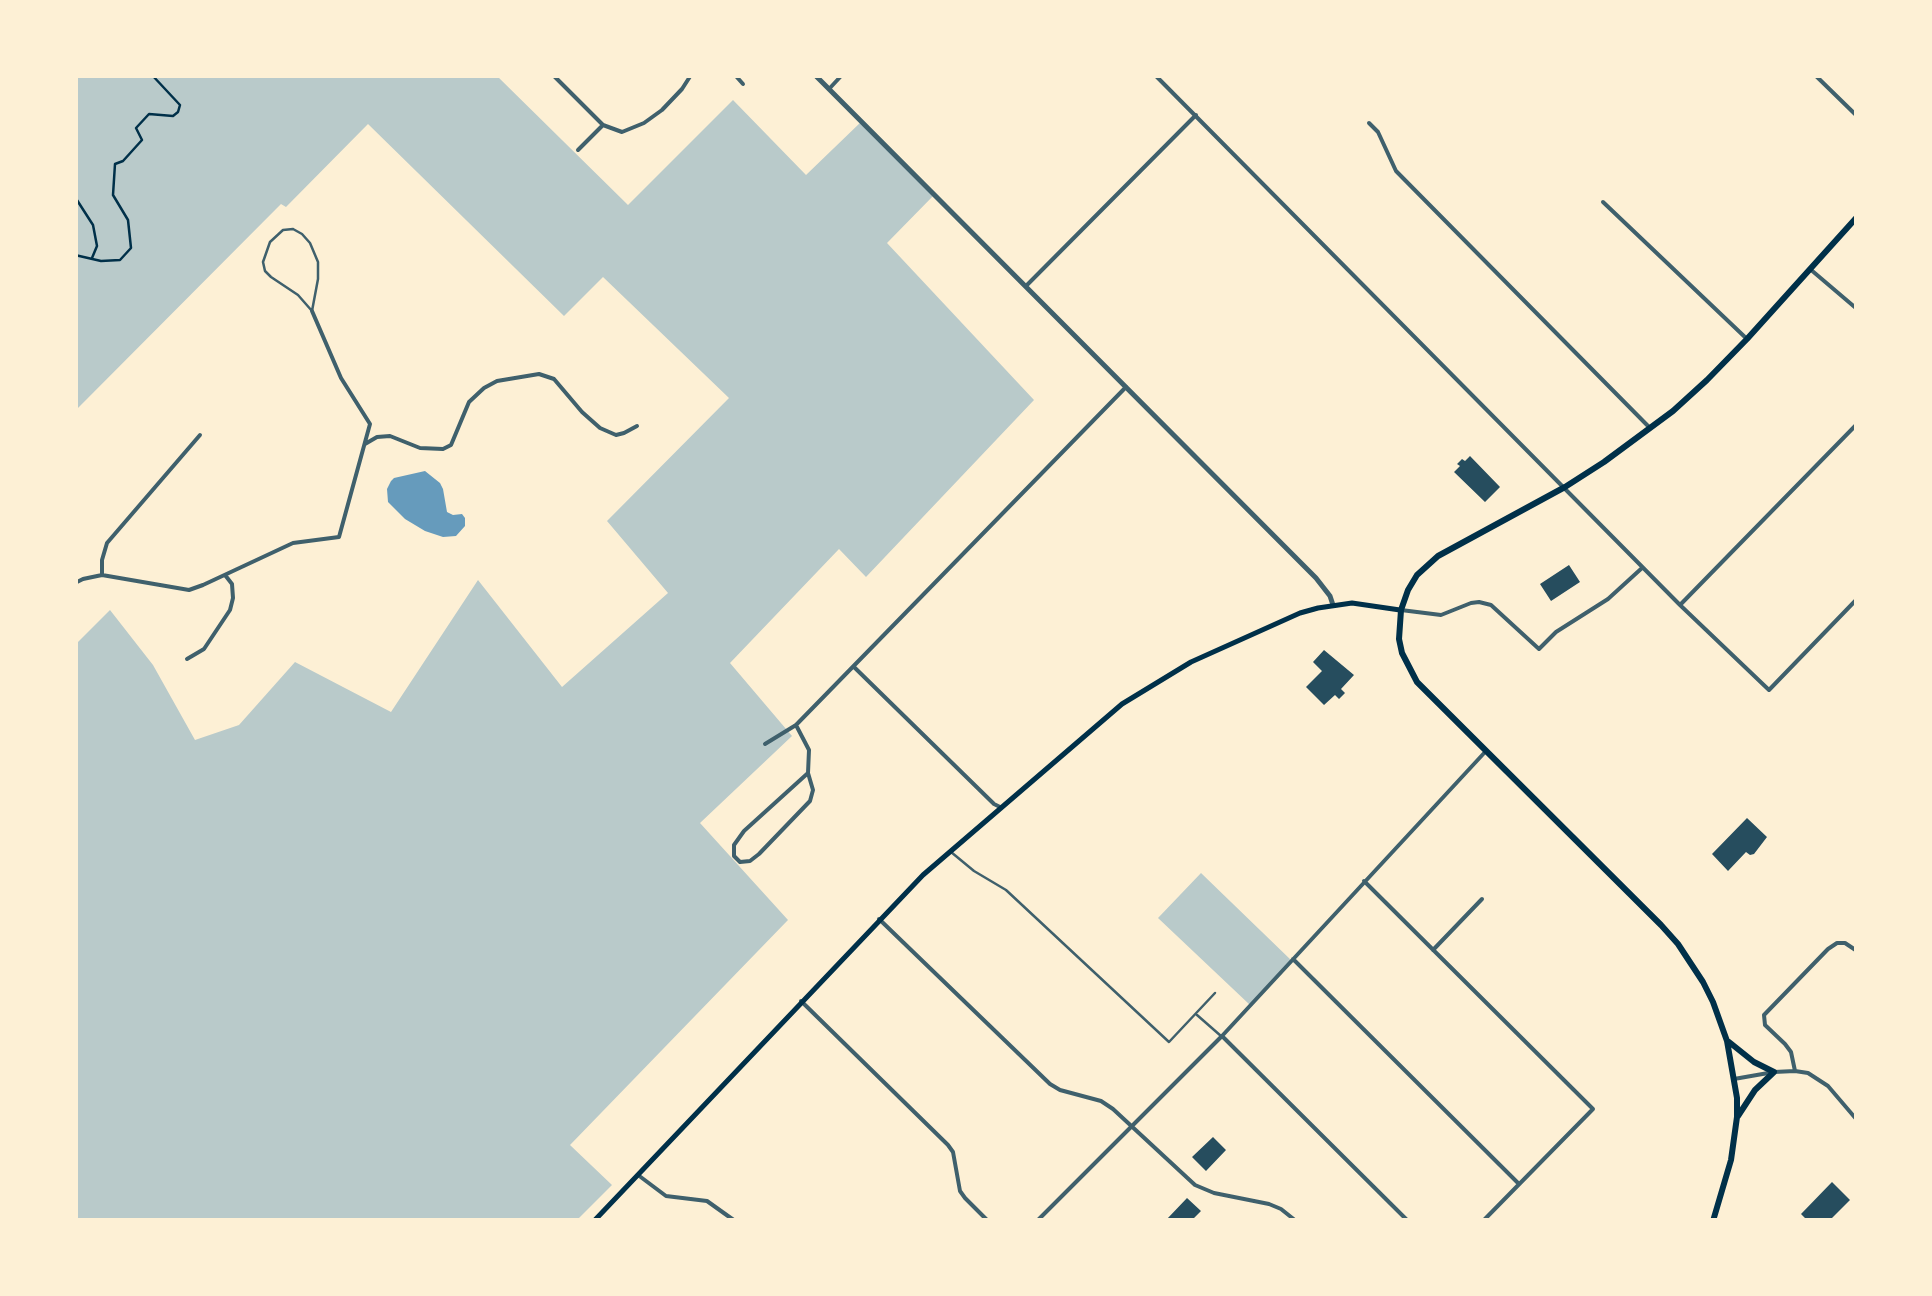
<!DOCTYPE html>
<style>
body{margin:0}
#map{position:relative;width:1932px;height:1296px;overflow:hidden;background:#fdf0d5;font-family:"Varela Round",sans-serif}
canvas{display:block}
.frame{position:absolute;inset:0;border:78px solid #fdf0d5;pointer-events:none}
</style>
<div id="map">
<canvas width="1932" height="1296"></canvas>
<div class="frame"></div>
</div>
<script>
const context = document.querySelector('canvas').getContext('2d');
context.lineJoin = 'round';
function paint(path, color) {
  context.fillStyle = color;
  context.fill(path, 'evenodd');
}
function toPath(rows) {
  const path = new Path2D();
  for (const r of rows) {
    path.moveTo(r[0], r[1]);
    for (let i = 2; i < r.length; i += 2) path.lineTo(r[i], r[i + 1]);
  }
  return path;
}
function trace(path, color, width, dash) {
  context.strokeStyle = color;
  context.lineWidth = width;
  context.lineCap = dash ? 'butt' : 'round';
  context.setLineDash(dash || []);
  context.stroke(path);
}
paint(toPath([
 [75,75,496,75,628,205,733,100,806,175,862,121,935,194,887,243,1034,400,866,577,839,549,730,663,792,736,700,823,788,920,570,1145,612,1185,576,1221,75,1221,75,645,110,610,153,665,195,740,239,725,295,662,391,712,478,580,562,687,668,593,607,521,729,398,603,277,564,316,368,124,286,207,281,204,75,411],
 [1201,873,1292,961,1250,1005,1158,918]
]), '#b9caca');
paint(toPath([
 [425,471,440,483,443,489,447,512,453,515,462,514,465,518,465,526,456,536,443,537,425,531,405,519,388,502,387,489,391,481,394,478]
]), '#669bbc');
paint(toPath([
 [1470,456,1500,487,1485,502,1454,472,1460,466,1457,464,1462,459,1465,461],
 [1569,565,1580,582,1551,601,1540,584],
 [1324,650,1354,675,1341,689,1345,693,1339,699,1335,695,1324,705,1306,687,1322,671,1313,662],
 [1747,818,1767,837,1754,854,1750,855,1746,852,1728,871,1712,854],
 [1213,1137,1226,1150,1206,1171,1192,1157],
 [1832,1182,1850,1200,1829,1221,1808,1221,1801,1214],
 [1187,1198,1201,1211,1191,1221,1169,1221,1167,1219]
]), '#264d5e');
trace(toPath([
 [75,197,93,225,97,246,92,258],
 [75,255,101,261,120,260,131,248,128,220,113,195,115,164,123,161,142,140,136,128,149,114,173,116,178,112,180,105,152,75]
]), '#003049', 2.5);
trace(toPath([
 [293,229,302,234,310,243,318,262,318,279,312,311,298,295,271,277,265,271,263,262,270,242,283,230,293,229],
 [951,852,974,871,1006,890,1169,1042,1215,993],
 [1197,1015,1221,1036]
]), '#3f606c', 2.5);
trace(toPath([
 [553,75,603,125,622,132,644,123,662,110,682,89,691,75],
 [735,75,743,84],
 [1155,75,1680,605,1769,690,1857,599],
 [1815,75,1857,116],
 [829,89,842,75],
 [1369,123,1378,132,1396,171,1649,427],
 [578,150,603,125],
 [1603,202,1747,339],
 [1810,269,1857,309],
 [1027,285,1196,115],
 [365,444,377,437,390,436,420,448,443,449,451,445,469,402,484,388,497,381,539,374,554,379,582,412,600,428,616,435,624,433,637,426],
 [102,575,102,560,107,543,200,435],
 [75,583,83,579,102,575,189,590,203,585,293,543,339,537,370,424,341,378,312,311],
 [1680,605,1857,424],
 [1401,610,1441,615,1471,603,1479,602,1491,605,1539,649,1556,632,1608,599,1642,568],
 [187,659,204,649,230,610,233,598,232,584,225,575],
 [854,667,994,804,1000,807],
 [797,727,809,750,808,773,744,831,734,845,734,856,740,862,750,861,759,854,810,801,813,790,808,773],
 [765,744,796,725,1126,387],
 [1364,881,1593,1109,1483,1221],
 [879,919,1050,1084,1060,1090,1101,1101,1113,1109,1195,1185,1214,1193,1269,1204,1281,1209,1296,1221],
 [1433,950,1482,899],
 [1293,959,1519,1184],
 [801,1001,948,1145,953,1152,960,1191,965,1198,988,1221],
 [1222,1036,1408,1221],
 [1795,1071,1791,1052,1785,1044,1765,1025,1764,1015,1828,949,1837,943,1845,943,1857,951],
 [1734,1079,1774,1072,1795,1071,1808,1073,1828,1086,1857,1120],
 [638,1175,666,1196,707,1201,735,1221],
 [1037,1221,1222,1036,1486,751]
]), '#3f606c', 4);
trace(toPath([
 [815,75,1316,578,1330,596,1333,605]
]), '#3f606c', 5);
trace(toPath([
 [594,1221,923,875,1122,704,1191,662,1300,613,1318,608,1352,603,1400,610]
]), '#003049', 5);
trace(toPath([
 [1729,1042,1754,1062,1774,1072,1755,1090,1738,1116],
 [1713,1221,1731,1160,1737,1117,1737,1098,1727,1041,1713,1002,1703,982,1678,944,1661,925,1417,682,1402,653,1399,639,1401,610,1408,590,1417,575,1438,556,1565,487,1604,462,1673,411,1707,380,1747,339,1857,217]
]), '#003049', 6);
</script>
